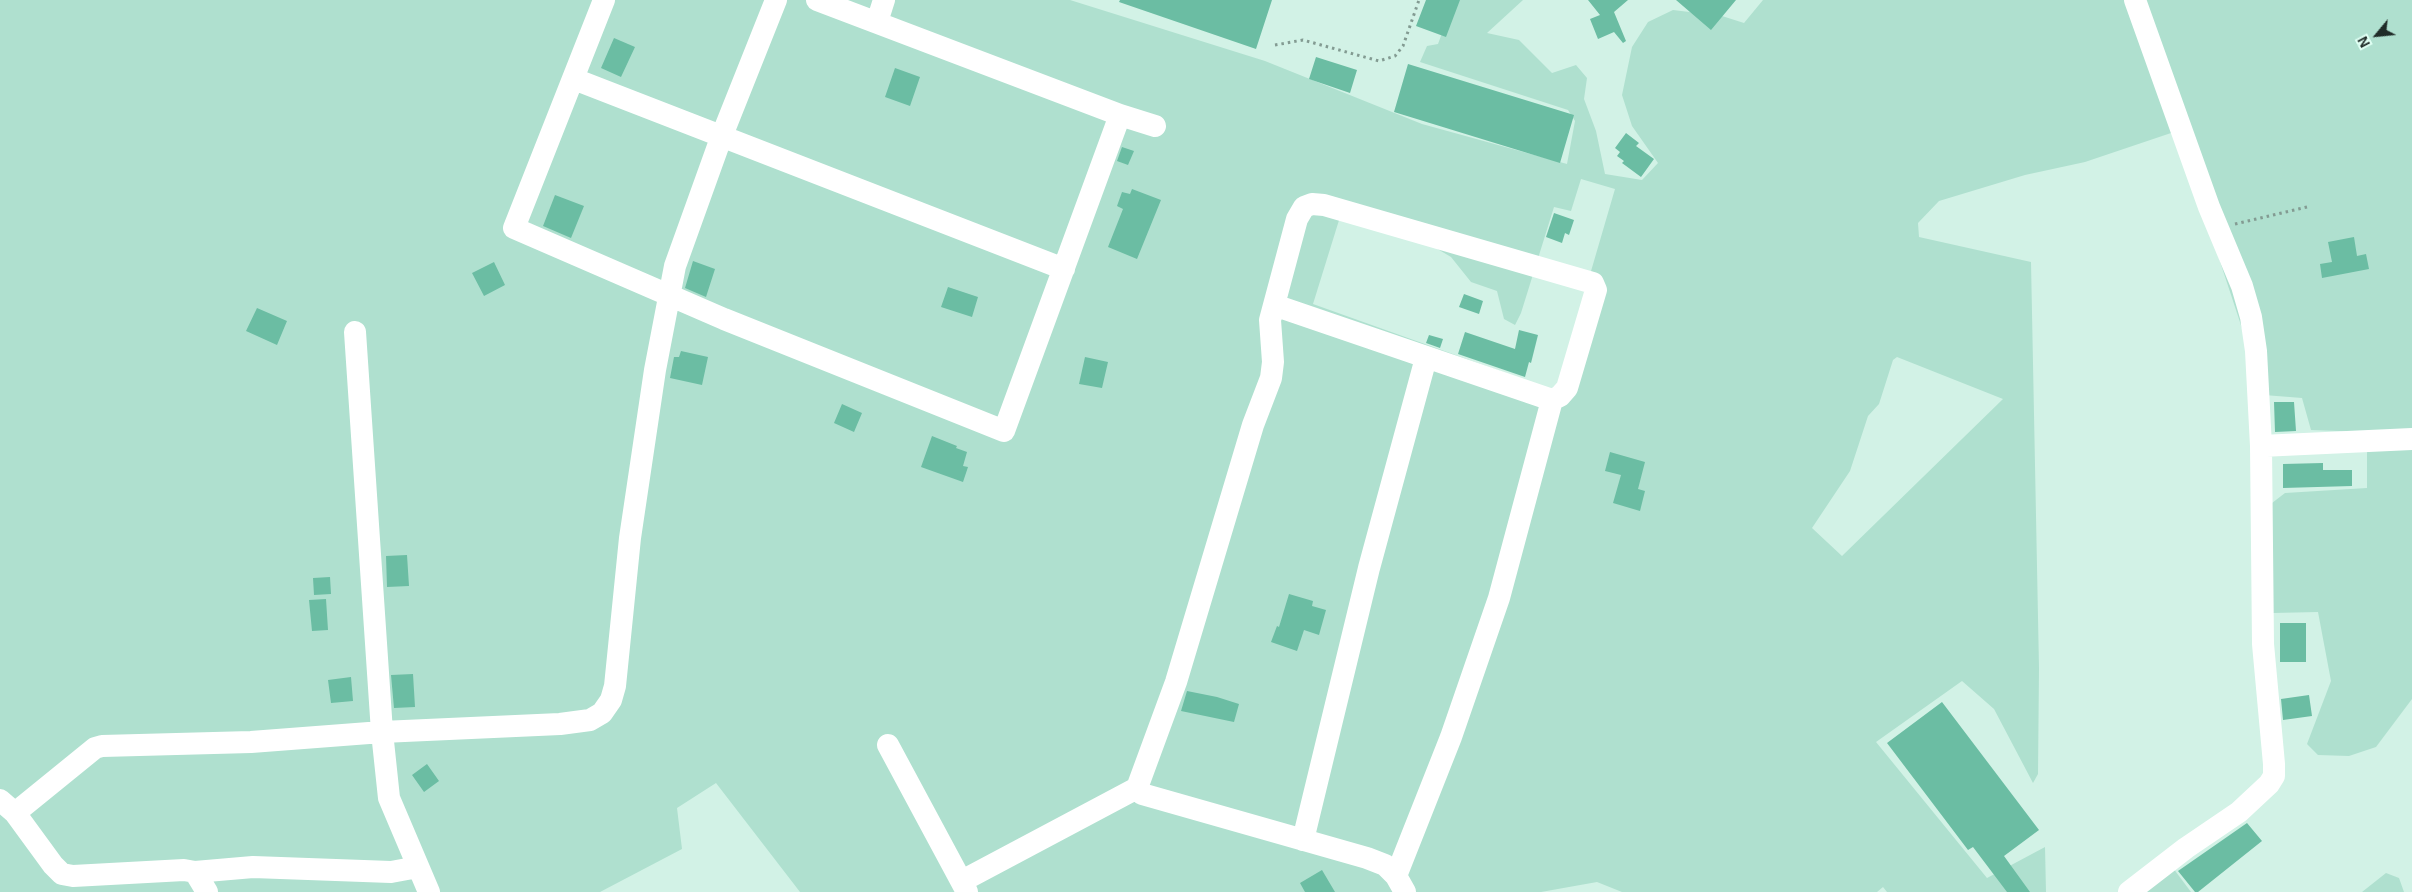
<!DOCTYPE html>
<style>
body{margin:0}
#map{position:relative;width:2412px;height:892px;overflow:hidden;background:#d2f2e6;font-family:Arial,sans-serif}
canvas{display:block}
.north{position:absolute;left:2352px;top:10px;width:50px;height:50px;-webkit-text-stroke:4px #dffff3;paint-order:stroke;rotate:242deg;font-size:14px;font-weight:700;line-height:20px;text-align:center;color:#202c28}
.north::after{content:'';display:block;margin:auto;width:18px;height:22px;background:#202c28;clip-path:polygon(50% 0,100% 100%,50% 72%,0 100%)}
</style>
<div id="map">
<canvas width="2412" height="892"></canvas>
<div class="north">N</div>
</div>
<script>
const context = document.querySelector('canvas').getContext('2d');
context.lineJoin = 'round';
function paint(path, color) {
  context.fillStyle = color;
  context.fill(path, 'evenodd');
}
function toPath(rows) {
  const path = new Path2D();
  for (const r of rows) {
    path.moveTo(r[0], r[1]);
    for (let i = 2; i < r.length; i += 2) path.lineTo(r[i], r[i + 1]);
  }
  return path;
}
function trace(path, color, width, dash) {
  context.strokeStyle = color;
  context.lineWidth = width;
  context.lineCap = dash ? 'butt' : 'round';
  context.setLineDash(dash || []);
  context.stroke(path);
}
paint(toPath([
 [0,0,1070,0,1265,61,1422,124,1567,164,1575,121,1568,110,1420,62,1427,46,1438,44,1454,0,1523,0,1487,33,1519,40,1552,73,1576,65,1587,78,1584,99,1596,131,1605,174,1642,180,1658,163,1632,126,1622,95,1632,47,1648,22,1673,10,1722,16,1744,23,1763,0,2412,0,2412,699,2376,747,2349,756,2318,755,2307,744,2331,681,2318,612,2273,613,2263,510,2285,493,2367,488,2367,432,2311,430,2302,398,2264,395,2206,219,2174,132,2085,162,2025,175,1939,201,1918,223,1919,237,2031,262,2039,668,2038,774,2033,783,1994,709,1962,681,1876,742,1987,878,2045,847,2046,892,1887,892,1883,887,1877,892,1622,892,1597,882,1541,892,800,892,716,783,677,808,682,849,600,892,0,892],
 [1581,179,1615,189,1556,391,1313,304,1340,217,1424,241,1451,257,1471,282,1497,291,1504,319,1515,325,1521,313,1554,207,1571,211],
 [1897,357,2003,399,1842,556,1812,528,1850,471,1868,416,1879,404,1893,360],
 [2167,860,2191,892,2136,892],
 [2386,873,2399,878,2404,892,2362,892]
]), '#afe0cf');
paint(toPath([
 [1120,0,1272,0,1256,49,1119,2],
 [1426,0,1460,0,1446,37,1416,26],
 [1588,0,1628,0,1614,12,1626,41,1623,43,1614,32,1598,39,1590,19,1600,15],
 [1676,0,1736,0,1711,30],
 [614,38,635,47,621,77,601,68],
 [1316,57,1357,70,1350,93,1309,79],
 [1408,64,1574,115,1560,163,1394,112],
 [895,68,920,77,910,106,885,97],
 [1626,133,1639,143,1636,146,1654,159,1641,177,1622,163,1624,161,1617,156,1620,152,1615,148],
 [1122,147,1134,151,1128,165,1117,161],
 [1132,189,1161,200,1137,259,1108,247,1123,209,1117,206,1122,192,1130,194],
 [555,195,584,206,571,238,543,226],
 [1554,213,1574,220,1569,235,1565,233,1562,243,1546,237],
 [2354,237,2357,256,2366,254,2369,269,2322,278,2320,264,2332,262,2328,242],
 [693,261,715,269,706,297,685,288],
 [494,262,505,285,484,296,472,273],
 [948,287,978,297,972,317,941,307],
 [1464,294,1483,301,1479,314,1459,307],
 [257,308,287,321,277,345,246,331],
 [1519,330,1538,335,1531,363,1529,362,1525,377,1458,354,1465,332,1515,349],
 [1429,335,1443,339,1440,348,1426,343],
 [681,351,708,357,702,385,670,378,674,357,679,357],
 [1085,357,1108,362,1102,388,1079,384],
 [2274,402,2294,402,2296,431,2275,432],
 [842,404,862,413,854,432,834,423],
 [932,436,957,446,956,448,967,452,963,466,968,467,963,482,921,467],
 [1610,452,1645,462,1638,489,1645,491,1640,511,1613,503,1621,475,1605,471],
 [2323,463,2323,470,2352,470,2352,486,2283,488,2283,464],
 [407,555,409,586,387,587,386,556],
 [330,577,331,594,314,595,313,578],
 [1289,594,1313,601,1312,606,1326,610,1319,635,1304,630,1297,651,1271,642,1277,626,1279,627],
 [326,599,328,630,312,631,309,600],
 [2280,623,2306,623,2306,662,2280,662],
 [413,674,415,707,394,708,391,675],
 [351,677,353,701,331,703,328,680],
 [1187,691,1217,697,1239,704,1234,722,1181,711],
 [2309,695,2312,716,2283,720,2281,699],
 [1942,702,2039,830,2004,856,2030,892,2007,892,1973,847,1968,850,1887,743],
 [427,764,439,781,424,792,412,775],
 [2247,823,2262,841,2198,892,2195,892,2178,871],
 [1322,870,1335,892,1305,892,1300,883]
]), '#6bbda3');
trace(toPath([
 [1275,45,1303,40,1379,61,1395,56,1403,46,1419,0],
 [2235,224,2307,207]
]), '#839b92', 3, [2.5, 4]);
trace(toPath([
 [604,0,514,228,724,319,1004,431,1120,115,817,0],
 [877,22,884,0],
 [574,79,1064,269],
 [1120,115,1155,126],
 [355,332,382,732,389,798,429,892],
 [2261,446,2412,439],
 [888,745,967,892],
 [1137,788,1142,794,1367,858,1385,865,1396,876,1405,892],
 [0,800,15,813,95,748,102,746,251,742,382,732,560,724,590,720,602,713,611,700,615,686,630,538,655,370,675,266,721,138,776,0],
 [15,813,53,865,62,874,73,876,184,870,195,872,253,867,391,872,418,867],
 [1303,840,1369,568,1426,358],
 [195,872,207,892],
 [1396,876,1451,737,1499,598,1552,400],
 [962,881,1137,788,1176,682,1253,425,1271,378,1273,362,1270,320,1274,305,1297,219,1304,207,1312,204,1324,205,1593,283,1596,290,1567,388,1560,396,1552,400,1274,305],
 [2129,892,2186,848,2239,812,2269,784,2274,776,2274,764,2263,644,2261,446,2256,351,2251,317,2242,286,2209,207,2135,0]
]), '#fff', 22);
</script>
